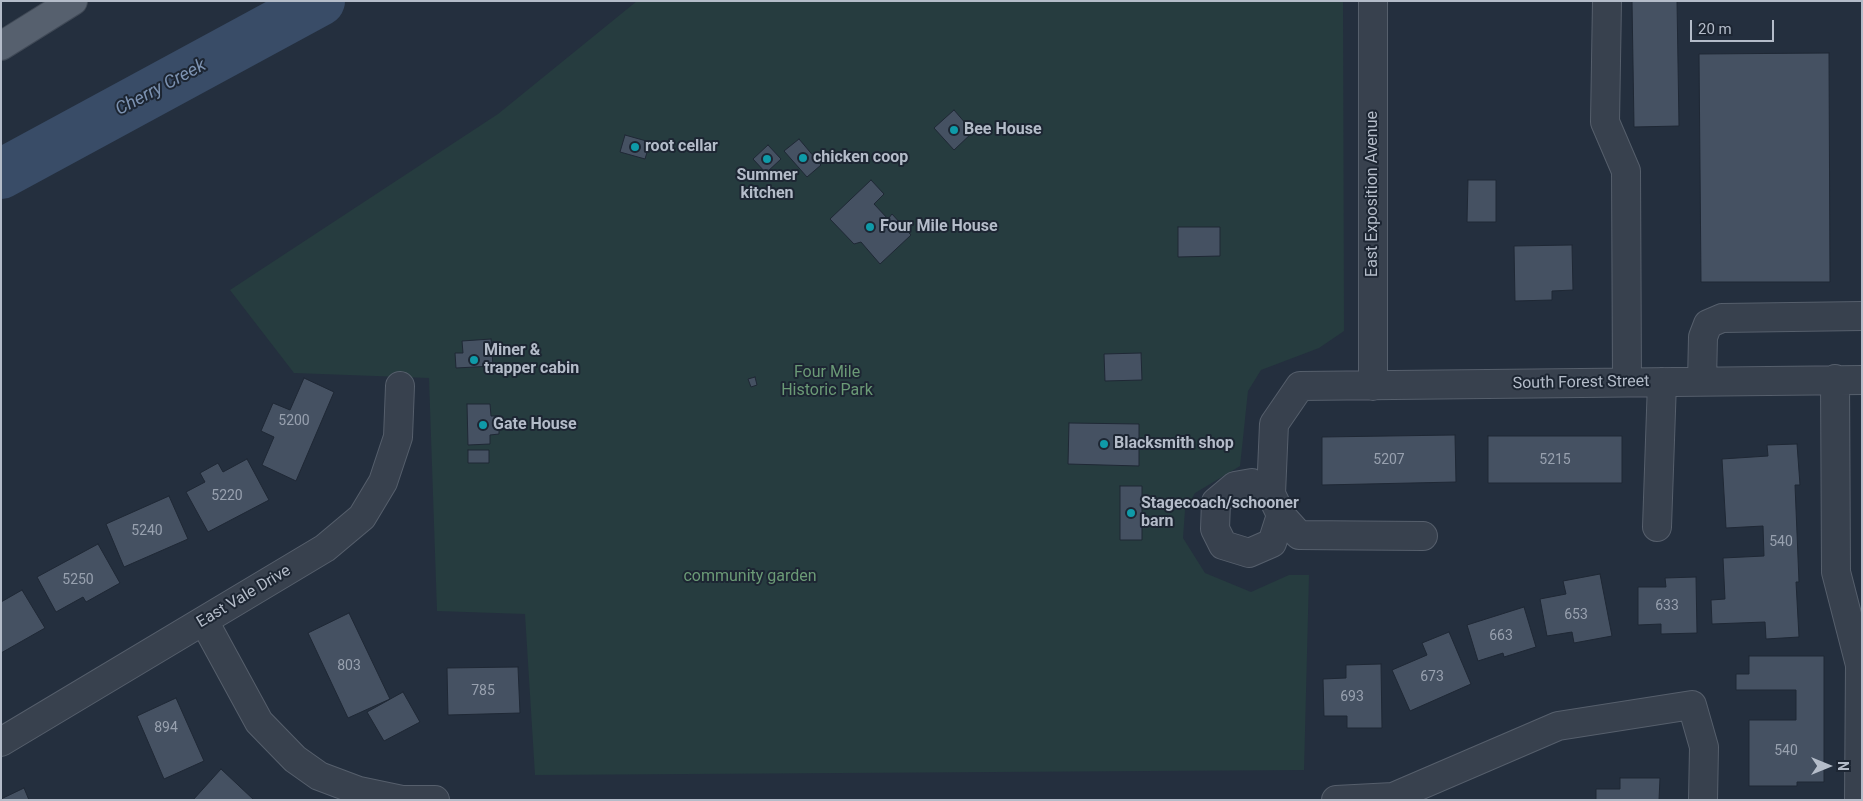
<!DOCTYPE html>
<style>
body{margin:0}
#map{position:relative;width:1863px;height:801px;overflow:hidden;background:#242f3e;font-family:Roboto,sans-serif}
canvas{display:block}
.frame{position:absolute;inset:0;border:2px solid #b4bcc9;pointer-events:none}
.north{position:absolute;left:1803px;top:741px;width:50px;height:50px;-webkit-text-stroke:4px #1d2633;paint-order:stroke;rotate:90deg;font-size:14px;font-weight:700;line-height:20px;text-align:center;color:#b4bcc9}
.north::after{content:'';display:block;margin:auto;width:18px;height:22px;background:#b4bcc9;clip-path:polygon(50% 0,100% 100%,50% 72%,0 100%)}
.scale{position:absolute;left:1690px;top:20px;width:84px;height:22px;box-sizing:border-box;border:2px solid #b4bcc9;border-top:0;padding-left:6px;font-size:15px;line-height:18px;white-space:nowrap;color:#b4bcc9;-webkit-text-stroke:4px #1d2633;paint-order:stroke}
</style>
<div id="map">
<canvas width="1863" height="801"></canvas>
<div class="frame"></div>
<div class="north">N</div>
<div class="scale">20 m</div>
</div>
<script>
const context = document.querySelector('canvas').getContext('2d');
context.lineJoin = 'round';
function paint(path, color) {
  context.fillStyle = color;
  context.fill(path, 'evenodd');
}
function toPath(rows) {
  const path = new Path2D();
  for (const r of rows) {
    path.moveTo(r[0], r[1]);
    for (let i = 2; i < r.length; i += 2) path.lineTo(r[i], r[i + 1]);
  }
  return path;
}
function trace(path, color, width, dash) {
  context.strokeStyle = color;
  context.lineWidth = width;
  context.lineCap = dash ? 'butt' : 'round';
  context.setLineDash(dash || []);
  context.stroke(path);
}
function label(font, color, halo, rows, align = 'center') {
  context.font = font + ' Roboto,sans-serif';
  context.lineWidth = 4;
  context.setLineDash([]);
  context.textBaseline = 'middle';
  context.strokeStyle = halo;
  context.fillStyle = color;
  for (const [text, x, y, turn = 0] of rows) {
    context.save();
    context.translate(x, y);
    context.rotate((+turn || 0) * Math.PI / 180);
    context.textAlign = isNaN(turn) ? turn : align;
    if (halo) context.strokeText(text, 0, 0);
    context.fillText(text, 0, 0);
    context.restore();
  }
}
paint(toPath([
 [637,1,1343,1,1344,331,1319,348,1261,370,1248,391,1240,466,1195,493,1185,510,1183,538,1205,573,1251,592,1289,575,1309,575,1304,770,535,775,525,614,437,611,429,378,294,373,230,290,498,114]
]), '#263c3f');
trace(toPath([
 [1,174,320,1]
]), '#394c67', 50);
const building = toPath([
 [1632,1,1677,1,1679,126,1634,127,1632,1],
 [1829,53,1830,282,1701,282,1699,54,1829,53],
 [954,110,973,132,954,150,934,128,954,110],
 [625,135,650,142,645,159,620,152,625,135],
 [799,139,821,165,807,177,784,151,799,139],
 [768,145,781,159,766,173,753,159,768,145],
 [871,180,884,194,874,204,888,219,892,214,911,235,880,264,861,242,854,244,830,219,871,180],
 [1468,180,1496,180,1496,222,1467,222,1468,180],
 [1178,227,1220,227,1220,256,1178,257,1178,227],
 [1572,245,1573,290,1552,291,1552,300,1515,301,1514,246,1572,245],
 [491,339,493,366,456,368,455,353,463,353,462,341,491,339],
 [1141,353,1142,380,1105,381,1104,354,1141,353],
 [755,377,757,385,751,387,748,379,755,377],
 [304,378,334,392,296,481,262,465,274,437,261,431,273,403,290,410,304,378],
 [467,404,490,404,491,416,499,416,499,434,490,435,490,444,468,445,467,404],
 [1069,423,1139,424,1139,466,1068,464,1069,423],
 [1455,435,1456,482,1322,485,1322,437,1455,435],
 [1488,436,1622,436,1622,483,1488,483,1488,436],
 [1797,444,1800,485,1795,485,1799,582,1796,582,1799,637,1766,639,1765,622,1712,624,1711,600,1725,599,1723,558,1764,556,1763,526,1726,528,1722,459,1768,456,1767,445,1797,444],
 [468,450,489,450,489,463,468,463,468,450],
 [247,459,269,500,208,532,186,492,205,482,200,473,218,463,223,472,247,459],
 [1120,486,1142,486,1142,540,1120,540,1120,486],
 [169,496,188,539,124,567,106,524,169,496],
 [98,544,120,583,86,602,83,597,56,612,37,577,98,544],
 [1600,574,1612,636,1574,643,1572,632,1547,636,1540,599,1566,594,1563,581,1600,574],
 [1696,577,1697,633,1661,634,1661,624,1638,625,1638,587,1666,587,1665,578,1696,577],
 [22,590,45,628,1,653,1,602,22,590],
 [1524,607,1536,647,1504,657,1503,653,1478,661,1467,625,1524,607],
 [349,613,390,699,348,718,308,633,349,613],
 [1449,632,1471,684,1410,711,1392,670,1427,655,1422,643,1449,632],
 [1749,656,1824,656,1824,782,1797,782,1797,786,1749,786,1749,720,1796,720,1796,690,1736,690,1736,674,1749,674,1749,656],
 [1381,664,1382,728,1347,728,1347,716,1324,716,1323,679,1346,678,1346,665,1381,664],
 [518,667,520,713,448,715,447,668,518,667],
 [403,692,420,722,384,741,367,712,403,692],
 [176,698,204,761,164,779,137,716,176,698],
 [221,769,254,800,193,800,221,769],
 [1620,778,1660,778,1659,800,1596,800,1596,789,1620,789,1620,778],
 [24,788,29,800,1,800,1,799,24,788]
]);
paint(building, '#455162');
trace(building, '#1f2835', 1);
const minor = toPath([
 [1373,1,1373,386],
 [1607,1,1605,122,1626,171,1627,382],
 [1835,379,1836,572,1860,665,1859,800],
 [1702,381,1703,337,1708,324,1722,318,1862,316],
 [1271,494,1252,483,1235,486,1216,502,1215,529,1223,545,1249,553,1272,543,1281,515],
 [1657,527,1662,382],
 [1423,536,1299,535,1281,515,1271,494,1274,424,1300,386,1862,380],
 [204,621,259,722,295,759,319,776,359,791,402,800,435,800],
 [1,742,325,548,362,517,383,482,398,437,400,386],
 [1336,800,1393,797,1558,726,1692,705,1704,747,1703,800]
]);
const major = toPath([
 [1,46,73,1]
]);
trace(minor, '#565f6c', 30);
trace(major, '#414a57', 30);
trace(minor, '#38414e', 28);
trace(major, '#56606e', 28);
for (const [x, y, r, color] of [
 [954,130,5,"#0f9aa8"],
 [635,147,5,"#0f9aa8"],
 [803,158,5,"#0f9aa8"],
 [767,159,5,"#0f9aa8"],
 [870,227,5,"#0f9aa8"],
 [474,360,5,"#0f9aa8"],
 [483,425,5,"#0f9aa8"],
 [1104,444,5,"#0f9aa8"],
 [1131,513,5,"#0f9aa8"]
]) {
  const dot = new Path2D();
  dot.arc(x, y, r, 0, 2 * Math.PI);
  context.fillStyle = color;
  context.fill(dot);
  trace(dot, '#1d2633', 2);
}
label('14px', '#98a1af', null, [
 ["5200",294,421],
 ["5207",1389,460],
 ["5215",1555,460],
 ["5220",227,496],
 ["5240",147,531],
 ["540",1781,542],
 ["5250",78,580],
 ["633",1667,606],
 ["653",1576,615],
 ["663",1501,636],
 ["803",349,666],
 ["673",1432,677],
 ["785",483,691],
 ["693",1352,697],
 ["894",166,728],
 ["540",1786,751]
]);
label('bold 16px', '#b4bcc9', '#1d2633', [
 ["Bee House",964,130],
 ["root cellar",645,147],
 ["chicken coop",813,158],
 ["Summer",767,176,"center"],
 ["kitchen",767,194,"center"],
 ["Four Mile House",880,227],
 ["Miner &",484,351],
 ["trapper cabin",484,369],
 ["Gate House",493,425],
 ["Blacksmith shop",1114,444],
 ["Stagecoach/schooner",1141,504],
 ["barn",1141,522]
], 'left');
label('16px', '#b4bcc9', '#1d2633', [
 ["East Exposition Avenue",1373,194,-90],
 ["South Forest Street",1581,383,-1],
 ["East Vale Drive",244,597,-31]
]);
label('16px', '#6b9a76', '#1d2633', [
 ["Four Mile",827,373],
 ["Historic Park",827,391],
 ["community garden",750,577]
]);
label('italic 18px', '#7c92b1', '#1d2633', [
 ["Cherry Creek",161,88,-28]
]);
</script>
